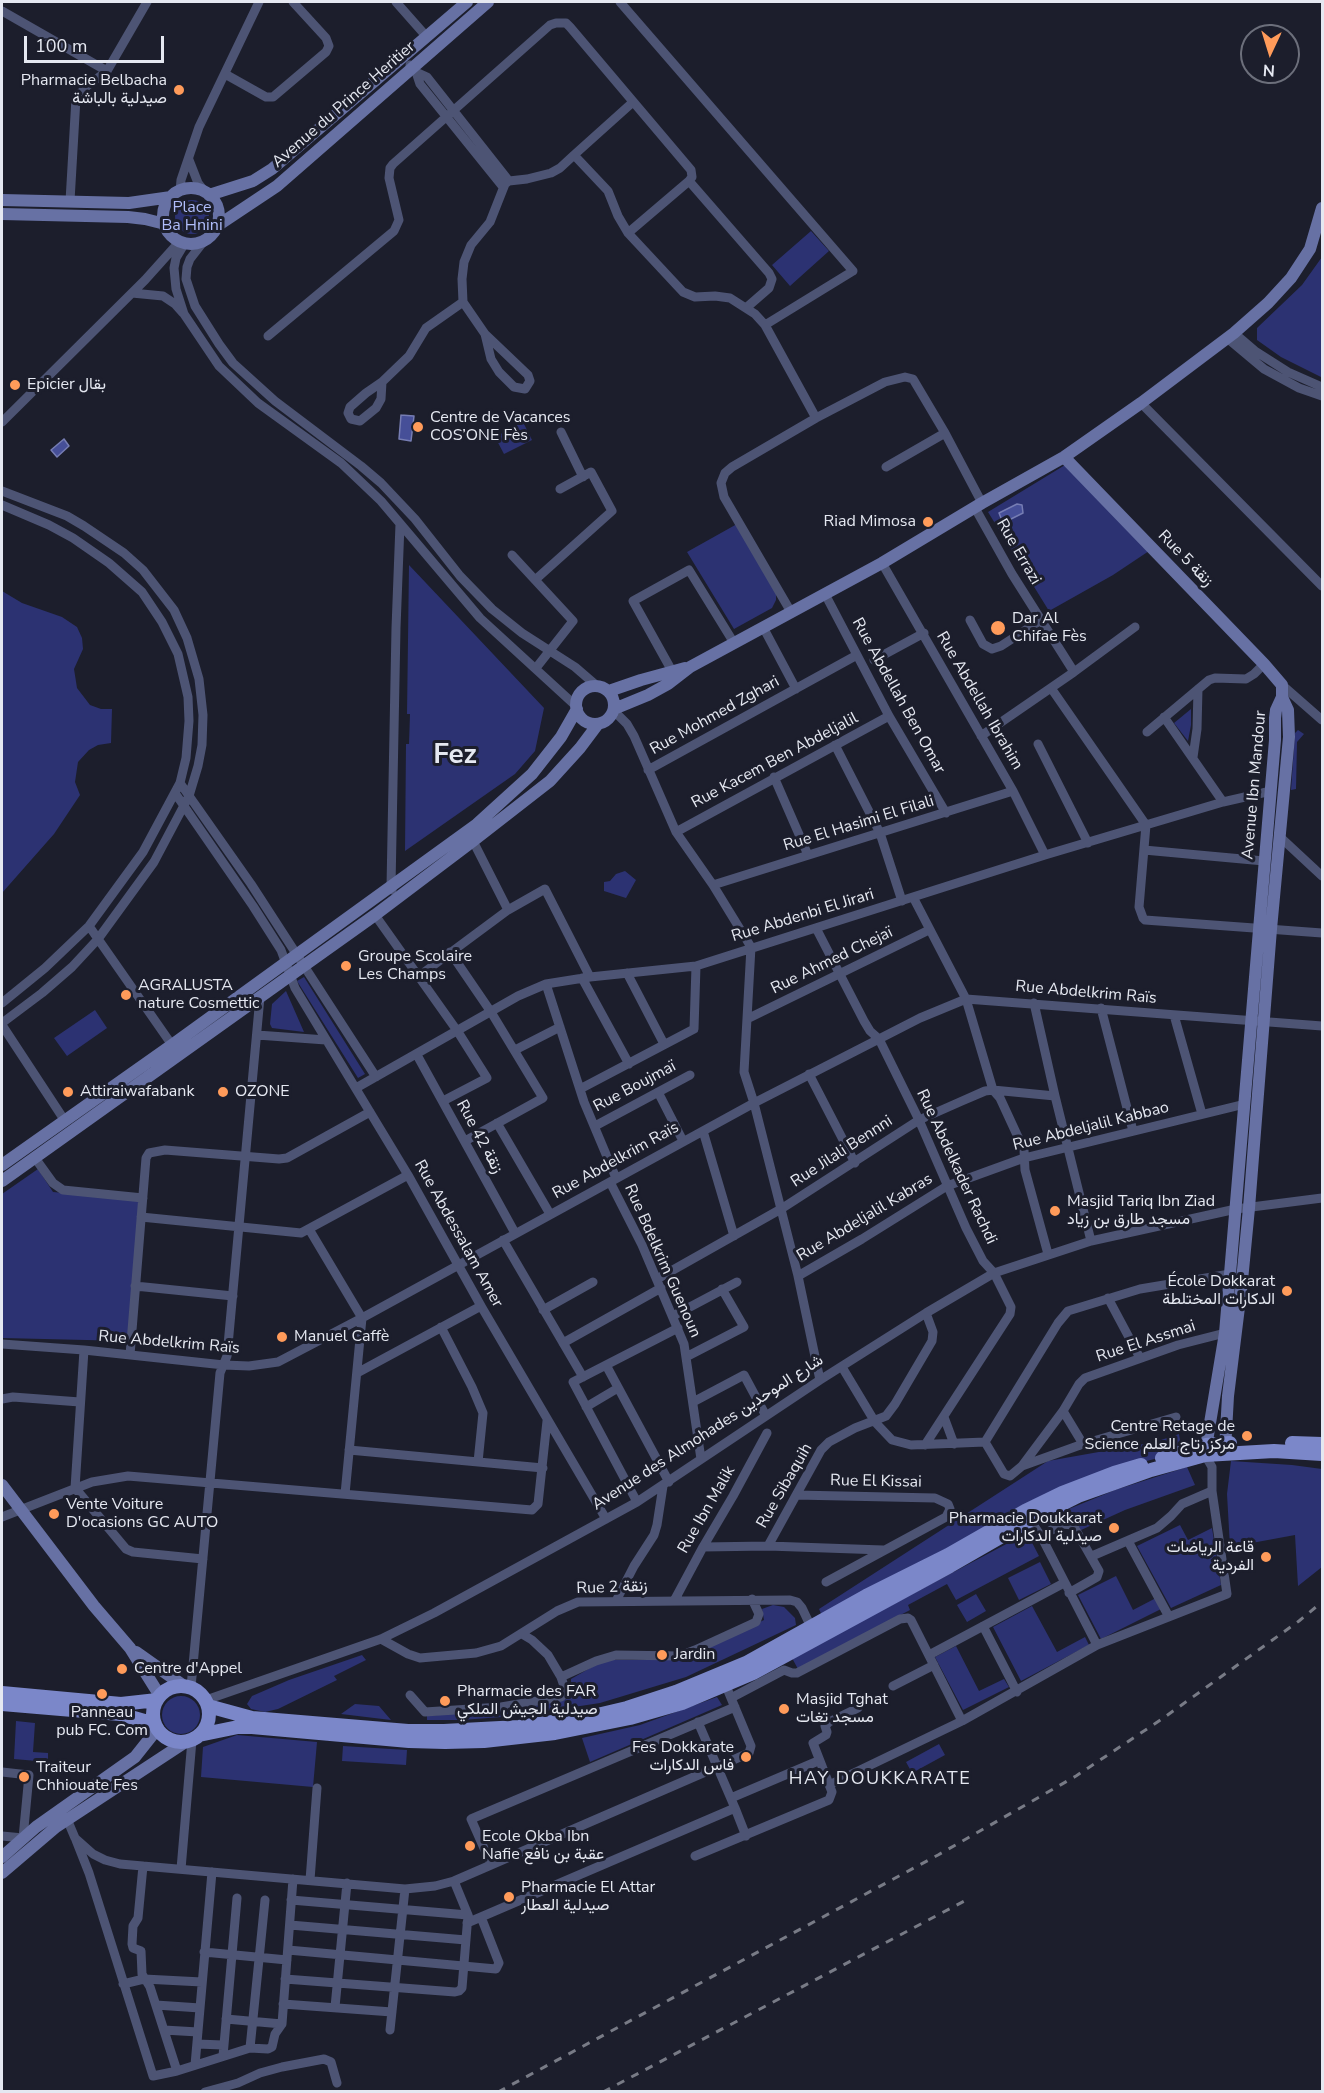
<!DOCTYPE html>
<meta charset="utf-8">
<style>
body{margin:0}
#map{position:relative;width:1324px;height:2093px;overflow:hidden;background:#1c1e2c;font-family:"Nunito Sans",sans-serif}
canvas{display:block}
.frame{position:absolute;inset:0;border:3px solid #e5e8f1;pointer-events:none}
.north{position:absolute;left:1240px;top:24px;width:60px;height:60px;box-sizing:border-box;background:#1c1e2c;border:2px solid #6c6f7b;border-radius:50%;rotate:184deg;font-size:16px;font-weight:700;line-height:24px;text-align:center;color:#e5e8f1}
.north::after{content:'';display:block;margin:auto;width:21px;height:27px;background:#ff9b5a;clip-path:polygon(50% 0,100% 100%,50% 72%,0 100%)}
.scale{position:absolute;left:24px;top:36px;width:140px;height:27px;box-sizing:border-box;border:3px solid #e5e8f1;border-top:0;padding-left:8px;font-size:18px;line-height:21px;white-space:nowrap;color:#e5e8f1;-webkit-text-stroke:4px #1c1e2c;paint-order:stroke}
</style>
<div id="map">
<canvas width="1324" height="2093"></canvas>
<div class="frame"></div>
<div class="north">N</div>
<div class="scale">100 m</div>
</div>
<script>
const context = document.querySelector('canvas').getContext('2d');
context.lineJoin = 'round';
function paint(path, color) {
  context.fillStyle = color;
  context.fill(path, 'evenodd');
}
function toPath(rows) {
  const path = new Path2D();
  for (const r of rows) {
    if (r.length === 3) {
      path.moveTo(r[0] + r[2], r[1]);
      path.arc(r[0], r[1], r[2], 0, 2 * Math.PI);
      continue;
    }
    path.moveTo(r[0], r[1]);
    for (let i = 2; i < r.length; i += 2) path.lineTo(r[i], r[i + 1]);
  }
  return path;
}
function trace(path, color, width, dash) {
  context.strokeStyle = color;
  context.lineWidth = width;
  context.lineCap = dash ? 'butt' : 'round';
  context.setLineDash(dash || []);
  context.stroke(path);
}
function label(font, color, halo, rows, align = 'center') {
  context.font = font + ' "Nunito Sans",Vazirmatn,sans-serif';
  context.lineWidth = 6;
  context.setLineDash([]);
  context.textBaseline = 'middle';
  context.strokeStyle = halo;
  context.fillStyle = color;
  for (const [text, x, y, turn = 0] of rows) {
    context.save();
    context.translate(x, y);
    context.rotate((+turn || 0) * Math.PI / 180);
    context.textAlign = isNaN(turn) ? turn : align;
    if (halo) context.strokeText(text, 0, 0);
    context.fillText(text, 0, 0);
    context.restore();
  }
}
paint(toPath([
 [192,217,17],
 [811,231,829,251,790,286,772,265],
 [1322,257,1322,376,1321,377,1281,357,1257,340,1257,328,1302,285],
 [523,422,532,440,504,454,495,437],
 [1065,465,1149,551,1113,575,1049,611,988,512],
 [737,524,776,591,776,600,772,608,734,629,687,552],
 [409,565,544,708,535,751,515,774,405,851,406,744,409,744,410,714,407,714],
 [2,591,22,603,62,617,77,627,82,638,83,649,74,669,77,688,90,705,101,709,112,709,111,743,98,745,89,750,78,762,75,782,80,795,54,834,2,893],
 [1191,709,1191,725,1188,741,1174,723],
 [1298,730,1304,734,1297,742,1296,789,1291,790,1295,733],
 [625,871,636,880,626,898,604,891,604,882,610,881,616,874],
 [304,977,365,1074,358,1078,297,981],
 [286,991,304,1032,272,1028,270,1024,272,1004],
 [95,1010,107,1028,67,1056,54,1038],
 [38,1169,53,1192,141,1200,128,1341,2,1338,2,1194],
 [1179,1434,1182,1452,1115,1469,1040,1497,1008,1512,988,1531,823,1618,819,1609,1048,1461,1155,1442],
 [1231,1461,1292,1465,1322,1469,1322,1567,1298,1586,1295,1535,1230,1547,1227,1494],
 [1187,1467,1195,1485,1125,1510,1081,1530,1072,1515,1046,1525,1042,1520,1115,1490],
 [1180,1525,1188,1540,1212,1528,1221,1585,1171,1608,1137,1546],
 [1027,1533,1039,1556,956,1600,947,1584,908,1605,910,1610,798,1669,792,1658],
 [1040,1562,1051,1584,1019,1600,1008,1578],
 [1116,1576,1133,1610,1156,1598,1161,1609,1101,1639,1078,1595],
 [976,1594,986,1611,967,1622,957,1605],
 [773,1605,784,1607,795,1618,796,1625,686,1677,600,1703,515,1716,462,1720,427,1720,427,1716,529,1707,571,1698,571,1679,604,1660,679,1660,764,1620,762,1609],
 [1032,1606,1057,1652,1085,1637,1089,1645,1021,1681,993,1627],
 [956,1646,979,1691,1004,1679,1009,1687,963,1710,935,1657],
 [362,1655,366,1660,334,1676,337,1680,278,1709,265,1712,251,1709,247,1704,252,1696,289,1680],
 [181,1715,19],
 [717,1697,722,1705,590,1762,582,1738,640,1725],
 [355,1704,379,1706,391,1720,341,1714],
 [16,1721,35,1723,33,1752,48,1753,48,1762,14,1759],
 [237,1735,317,1742,313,1787,201,1777,203,1747],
 [939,1744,945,1755,912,1773,906,1762],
 [343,1746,407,1750,406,1765,342,1761]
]), '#2c3272');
const water = toPath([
 [401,415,414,416,411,441,399,439,401,415],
 [64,439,69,446,57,457,51,450,64,439],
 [1017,504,1022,505,1023,513,1003,523,999,513,1017,504]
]);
paint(water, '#464f98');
trace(water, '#767db3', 1.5);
trace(toPath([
 [396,2,426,36],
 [620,2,853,271,765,325],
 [2,11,107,71],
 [410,65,416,72,427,77,509,181],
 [416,72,420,84,503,187],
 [225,74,266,97,273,97,326,52,329,46,326,38,293,2],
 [574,155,633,102],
 [189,160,198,183,205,192],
 [689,181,769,273,772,279,769,288,746,308],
 [180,191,181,180,199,127,259,2],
 [70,201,76,98,87,86,107,71,147,2],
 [204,241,190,259,187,267,186,279,195,306,219,344,233,363,275,401,361,466,381,483,415,519,460,576,492,609,522,633,575,667,597,686],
 [185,243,176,258,174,268,176,289,184,314,219,366,258,403,341,463,360,481,381,501,480,618,576,706],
 [132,293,163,296,175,304,183,313],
 [1234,333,1255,351,1288,372,1322,387],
 [485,334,491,359,499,372,514,387,525,389,530,381,528,375,485,334,463,302,462,279,464,262,471,245,490,222,505,184,509,181,527,179,551,173,560,168,574,155,608,191,618,216,628,233,683,292,695,297,715,296,730,298,755,314,765,325,816,418],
 [268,336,394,231,399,220,389,178,390,168,393,164,550,25,556,23,566,23,570,27,691,170,692,177,689,181,628,233],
 [1227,338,1264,369,1299,388,1322,396],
 [382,382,381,399,376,408,360,421,351,419,348,413,350,407,366,393,382,382,409,356,426,328,463,302],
 [1141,403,1322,586],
 [2,422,145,280,180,241],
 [561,432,583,477],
 [886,467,945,433],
 [2,491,67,516,84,526,124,553,143,570,174,610,187,638,199,679,203,715,202,745,198,766,189,796,154,862,98,939,72,967,42,993,2,1023],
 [2,505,49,525,73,538,109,563,142,592,162,622,178,654,188,697,189,721,186,758,180,783,143,852,89,926,45,968,2,1003],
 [975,508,1012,574,1074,672],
 [512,555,573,621,536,668],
 [882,563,1013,791,1045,855],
 [535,580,612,511,591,472,560,489],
 [825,594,889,716,946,813],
 [791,612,724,497,721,483,725,473,732,467,816,418,885,382,905,377,913,379,945,433,982,503],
 [970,620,983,644,992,649,1001,646,1041,620],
 [763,627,796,689],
 [874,660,924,633],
 [672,671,633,601,689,570,734,643],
 [1282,685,1322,720],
 [1051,688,1146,825,1139,907,1143,918,1145,920,1322,933],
 [614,711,627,724,634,736,676,832,713,885,751,947,744,1072,754,1103,798,1276,820,1380],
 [1164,717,1223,802],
 [1147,732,1209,680,1215,678,1246,679,1254,674,1264,664],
 [981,736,1074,672,1135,627],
 [1038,744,1088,843],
 [835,745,880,833,902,901],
 [1193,757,1197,729,1198,689],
 [648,770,857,655],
 [774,777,808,855],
 [180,783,251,884,376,1077],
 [175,793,253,906,281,950,295,988,408,1175,481,1306,606,1519],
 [676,832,889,716],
 [1279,836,1322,876],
 [473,841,508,910],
 [1144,850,1264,861],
 [713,885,1013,791],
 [392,890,391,887,396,628,400,524],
 [913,897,966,999,993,1090,1000,1098,1024,1150,1025,1170,1048,1254],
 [375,915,458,1032,487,1078,443,1101],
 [89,926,172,1045],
 [816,928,864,1021,870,1031,879,1039,919,1120,966,1228,983,1261,994,1273,1011,1307,1010,1314,925,1445],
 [450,952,491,1012,543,1098,465,1141],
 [627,973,664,1044],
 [419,976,508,910,545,889,590,977],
 [582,978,629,1064],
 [546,984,584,1102,616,1178],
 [1034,1003,1055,1096,1091,1241],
 [1101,1008,1133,1131],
 [1174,1015,1202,1114],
 [747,1019,929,930],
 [2,1025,65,1121],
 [257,1035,326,1040],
 [515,1050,560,1027],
 [417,1055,515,1233],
 [809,1074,855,1163],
 [356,1088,518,996,546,984,590,977,696,966,1045,855,1223,802,1271,791],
 [580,1089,694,1029,696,966],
 [658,1092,683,1141],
 [497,1123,550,1214],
 [595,1126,690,1075],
 [703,1131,734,1236],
 [35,1158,53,1183,63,1190,143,1198],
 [610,1182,642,1245,684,1344,701,1459],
 [141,1217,301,1233,408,1175],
 [309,1229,362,1318,345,1494],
 [503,1240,583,1377],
 [798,1276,862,1239,947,1186,1024,1158,1245,1104],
 [657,1279,781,1209,919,1120,962,1101,985,1091,993,1090,1055,1096],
 [135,1286,233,1296],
 [1108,1298,1140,1358],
 [543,1310,593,1282],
 [673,1316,737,1282],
 [441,1327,472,1387,483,1413,478,1462],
 [563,1343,661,1288],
 [2,1344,84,1350,224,1365,249,1366,278,1362,362,1318,754,1103,920,1018,966,999,1322,1026],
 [84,1350,75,1488,126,1549,133,1552,203,1559],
 [130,1355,146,1158,149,1153,165,1150,279,1159,287,1158,370,1112],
 [686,1357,744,1327,722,1289],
 [606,1365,669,1482],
 [842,1367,875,1422,892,1440,911,1445,985,1442],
 [357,1373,481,1306],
 [2,1399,13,1397,80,1402],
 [693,1402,744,1375,766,1416],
 [586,1407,618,1388],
 [1063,1411,1083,1444],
 [944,1417,954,1444],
 [985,1442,1058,1323,1068,1311,1140,1289,1230,1274],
 [985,1442,1004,1474,1010,1476,1022,1466,1063,1411,1079,1384,1085,1378,1178,1345,1225,1333],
 [349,1450,543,1468],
 [1022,1466,1083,1444,1176,1417],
 [796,1495,935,1498,948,1504,950,1509,946,1517,826,1582],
 [637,1502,573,1382,678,1328],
 [2,1517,92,1482,128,1476,532,1510,538,1504,547,1421],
 [1030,1520,1041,1536,1097,1645],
 [1041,1536,1062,1524,1073,1525,1099,1571,1097,1577,1069,1593],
 [1128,1541,1168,1615],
 [768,1546,821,1450,829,1442,855,1428,886,1416,895,1404,932,1341,933,1332,926,1313],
 [703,1547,768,1546,883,1550],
 [1092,1556,1157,1528,1171,1516,1182,1504,1212,1491],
 [616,1601,634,1566,654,1535,657,1525,663,1486],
 [674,1601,703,1547,733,1496,767,1433],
 [983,1626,1017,1692],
 [522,1634,532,1640,548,1655,561,1677,596,1661,616,1655,680,1656,695,1650,756,1622,759,1614,752,1599],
 [381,1639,408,1654,420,1658,476,1653,501,1646,557,1611,578,1602,790,1600,797,1602,802,1608,811,1627],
 [929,1655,1064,1583],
 [893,1686,934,1665],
 [191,1687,220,1373,227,1356,260,997],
 [410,1695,425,1712,501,1707,561,1697,566,1692,561,1677],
 [731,1698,784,1670,792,1673,797,1673,900,1619,908,1618,911,1620,962,1721],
 [206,1700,381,1639,434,1613,637,1502,820,1380,926,1313,994,1273,1091,1241,1236,1209,1322,1198],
 [2,1772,29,1775,23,1838,2,1836],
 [829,1785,962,1721,1097,1645,1227,1594,1212,1491,1212,1467,1205,1455],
 [731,1798,818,1761],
 [735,1808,746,1836],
 [67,1819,75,1838,93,1854,105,1860,120,1864,405,1889,435,1886,454,1881,749,1753,751,1746,726,1686],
 [76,1840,89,1873,153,2076,177,2071,250,2048,268,2049,272,2047,275,2034,282,2024,293,1879],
 [695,1856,829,1800,832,1792,813,1743,826,1735,827,1732,825,1726,829,1722,858,1708],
 [491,1864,471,1819,735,1707],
 [143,1866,138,1918,133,1926,132,1944,133,1948,141,1951,142,1974,150,1987,177,2071],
 [181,1869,192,1740],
 [310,1880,317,1788],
 [291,1900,468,1915,469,1918],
 [481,1917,735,1808,698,1722],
 [290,1925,466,1940],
 [288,1950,496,1969,499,1963,481,1917,467,1923],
 [204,1952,287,1960],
 [285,1979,455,1992,459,1991,462,1988,468,1915,454,1881],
 [123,1984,144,1979,202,1982],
 [283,2004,392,2012],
 [156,2005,200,2008],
 [335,2007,347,1883],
 [226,2019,282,2024],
 [164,2030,198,2032],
 [390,2030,405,1889],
 [197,2044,223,2045],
 [250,2048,265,1900],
 [223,2056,237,1898],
 [195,2065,212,1872],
 [205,2092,238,2083,260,2073,282,2067,324,2059,331,2062,337,2083]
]), '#4d5474', 9);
trace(toPath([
 [191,216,28],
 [209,195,253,181,272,169,467,2],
 [2,200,129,203,171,197],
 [2,214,128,217,145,219,165,224],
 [217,226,277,186,488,2],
 [1064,457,1264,664,1282,685,1282,697,1288,710,1289,737,1271,929,1249,1208,1241,1291,1228,1396,1225,1450],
 [595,705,19],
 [609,691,641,680,685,668],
 [614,709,648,695,668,684,690,667,882,563,982,503,1064,457,1141,403,1234,333,1268,303,1291,278,1310,249,1322,208],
 [2,1165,172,1045,477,824,532,774,561,737,577,709],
 [2,1181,375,915,473,841,550,781,580,748,598,724],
 [1205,1453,1225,1333,1275,740,1275,718,1276,710,1282,697],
 [2,1485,94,1606,130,1648,160,1696],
 [136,1652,184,1686],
 [2,1857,36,1827,135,1757,158,1728],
 [2,1873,56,1827,187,1741]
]), '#6771a4', 12);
trace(toPath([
 [1292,1443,1322,1444],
 [1162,1458,1206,1445,1230,1443],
 [181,1714,28],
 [2,1693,121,1704,157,1700],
 [2,1704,120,1714,155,1724],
 [208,1706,252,1718,408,1731,444,1731,519,1727,593,1716,627,1708,676,1692,746,1663,866,1596,948,1555,1025,1511,1062,1493,1114,1473,1141,1465],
 [199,1735,238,1727,252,1727,409,1741,445,1742,484,1741,555,1733,630,1718,682,1703,753,1673,950,1566,1030,1520,1078,1496,1151,1470,1205,1455,1274,1451,1322,1454]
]), '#7b87c9', 14);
trace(toPath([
 [498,2092,938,1855,1076,1776,1162,1719,1299,1621,1322,1602],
 [603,2092,970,1898]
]), '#787b86', 3, [8, 8]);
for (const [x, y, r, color] of [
 [179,90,6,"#ff9b5a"],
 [15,385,6,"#ff9b5a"],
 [418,427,6,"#ff9b5a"],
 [928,522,6,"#ff9b5a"],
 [998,628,8,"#ff9b5a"],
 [346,966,6,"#ff9b5a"],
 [126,995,6,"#ff9b5a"],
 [68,1092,6,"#ff9b5a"],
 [223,1092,6,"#ff9b5a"],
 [1055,1211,6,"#ff9b5a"],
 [1287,1291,6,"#ff9b5a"],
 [282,1337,6,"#ff9b5a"],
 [1247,1436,6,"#ff9b5a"],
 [54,1514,6,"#ff9b5a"],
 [1114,1528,6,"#ff9b5a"],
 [1266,1557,6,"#ff9b5a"],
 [662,1655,6,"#ff9b5a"],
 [122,1669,6,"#ff9b5a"],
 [102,1694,6,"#ff9b5a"],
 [445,1701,6,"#ff9b5a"],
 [784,1709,6,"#ff9b5a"],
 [746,1757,6,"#ff9b5a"],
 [24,1777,6,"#ff9b5a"],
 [470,1846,6,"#ff9b5a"],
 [509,1897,6,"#ff9b5a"]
]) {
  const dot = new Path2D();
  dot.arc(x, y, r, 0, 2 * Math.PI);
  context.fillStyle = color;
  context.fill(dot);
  trace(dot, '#1c1e2c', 2);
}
label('16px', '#e5e8f1', '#1c1e2c', [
 ["Pharmacie Belbacha",167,81,"right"],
 ["صيدلية بالباشة",167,99,"right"],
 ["Epicier بقال",27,385],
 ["Centre de Vacances",430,418],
 ["COS’ONE Fès",430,436],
 ["Riad Mimosa",916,522,"right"],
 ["Dar Al",1012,619],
 ["Chifae Fès",1012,637],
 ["Groupe Scolaire",358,957],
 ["Les Champs",358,975],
 ["AGRALUSTA",138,986],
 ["nature Cosmettic",138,1004],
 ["Attiraiwafabank",80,1092],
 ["OZONE",235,1092],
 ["Masjid Tariq Ibn Ziad",1067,1202],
 ["مسجد طارق بن زياد",1067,1220],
 ["École Dokkarat",1275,1282,"right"],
 ["الدكارات المختلطة",1275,1300,"right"],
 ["Manuel Caffè",294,1337],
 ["Centre Retage de",1235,1427,"right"],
 ["Science مركز رتاج العلم",1235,1445,"right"],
 ["Vente Voiture",66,1505],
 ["D'ocasions GC AUTO",66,1523],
 ["Pharmacie Doukkarat",1102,1519,"right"],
 ["صيدلية الدكارات",1102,1537,"right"],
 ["قاعة الرياضات",1254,1548,"right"],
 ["الفردية",1254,1566,"right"],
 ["Jardin",674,1655],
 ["Centre d'Appel",134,1669],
 ["Pharmacie des FAR",457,1692],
 ["صيدلية الجيش الملكي",457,1710],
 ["Masjid Tghat",796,1700],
 ["مسجد تغات",796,1718],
 ["Panneau",102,1713,"center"],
 ["pub FC. Com",102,1731,"center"],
 ["Fes Dokkarate",734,1748,"right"],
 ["فاس الدكارات",734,1766,"right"],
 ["Traiteur",36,1768],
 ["Chhiouate Fes",36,1786],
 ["Ecole Okba Ibn",482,1837],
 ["Nafie عقبة بن نافع",482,1855],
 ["Pharmacie El Attar",521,1888],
 ["صيدلية العطار",521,1906]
], 'left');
label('16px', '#e5e8f1', '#1c1e2c', [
 ["Avenue du Prince Heritier",344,105,-41],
 ["Rue Errazi",1018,552,60],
 ["Rue 5 زنقة",1185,559,46],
 ["Rue Abdellah Ben Omar",898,696,61],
 ["Rue Abdellah Ibrahim",979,701,60],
 ["Rue Mohmed Zghari",715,716,-29],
 ["Rue Kacem Ben Abdeljalil",775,761,-28],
 ["Avenue Ibn Mandour",1255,785,-85],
 ["Rue El Hasimi El Filali",859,824,-17],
 ["Rue Abdenbi El Jirari",803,916,-17],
 ["Rue Ahmed Chejaï",832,961,-26],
 ["Rue Abdelkrim Raïs",1086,993,5],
 ["Rue Boujmaï",635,1087,-28],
 ["Rue Abdeljalil Kabbao",1091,1127,-14],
 ["Rue 42 زنقة",479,1137,62],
 ["Rue Jilali Bennni",842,1152,-33],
 ["Rue Abdelkrim Raïs",616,1161,-29],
 ["Rue Abdelkader Rachdi",956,1167,65],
 ["Rue Abdeljalil Kabras",865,1218,-31],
 ["Rue Abdessalam Amer",458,1234,61],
 ["Rue Bdelkrim Guenoun",662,1261,66],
 ["Rue El Assmai",1146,1342,-18],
 ["Rue Abdelkrim Raïs",169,1343,5],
 ["Avenue des Almohades شارع الموحدين",708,1433,-33],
 ["Rue El Kissai",876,1482,1],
 ["Rue Sibaquih",785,1486,-60],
 ["Rue Ibn Malik",707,1510,-60],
 ["Rue 2 زنقة",612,1588,-2]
]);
label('16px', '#b0bdfb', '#1c1e2c', [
 ["Place",192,208],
 ["Ba Hnini",192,226]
]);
context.letterSpacing = '1.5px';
label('18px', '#e5e8f1', '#1c1e2c', [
 ["HAY DOUKKARATE",880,1780]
]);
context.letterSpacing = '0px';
label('bold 28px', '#e5e8f1', '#1c1e2c', [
 ["Fez",455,756]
]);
</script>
